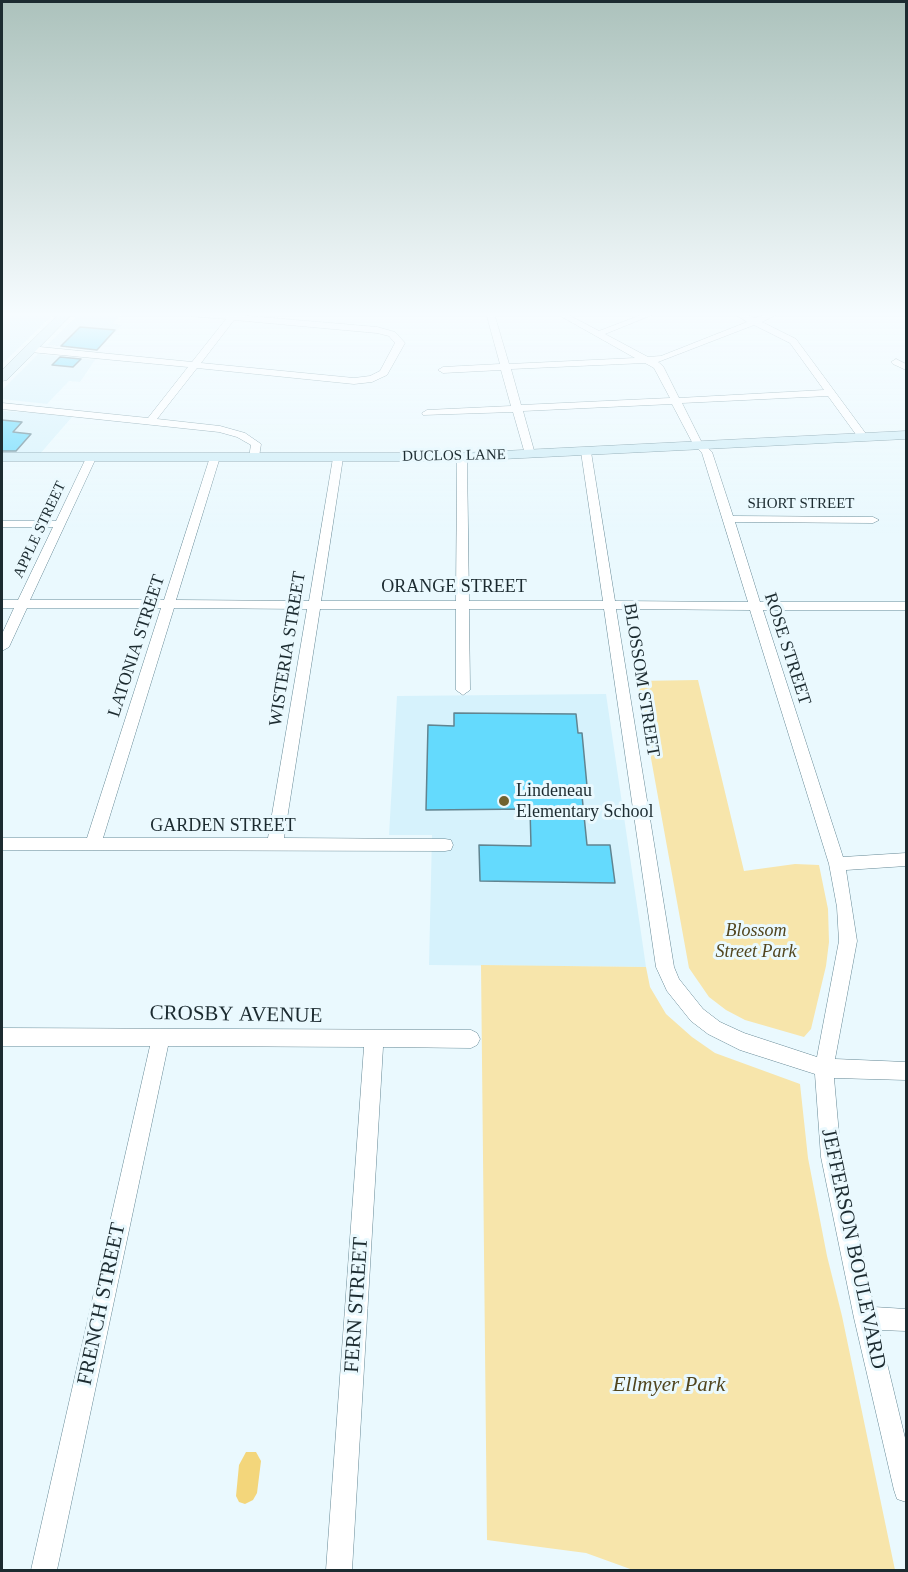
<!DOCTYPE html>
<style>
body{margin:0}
#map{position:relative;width:908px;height:1572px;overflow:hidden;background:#eaf9fe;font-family:Georgia,serif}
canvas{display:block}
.frame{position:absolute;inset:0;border:3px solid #1c2b30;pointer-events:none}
</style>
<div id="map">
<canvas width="908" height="1572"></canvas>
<div class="frame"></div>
</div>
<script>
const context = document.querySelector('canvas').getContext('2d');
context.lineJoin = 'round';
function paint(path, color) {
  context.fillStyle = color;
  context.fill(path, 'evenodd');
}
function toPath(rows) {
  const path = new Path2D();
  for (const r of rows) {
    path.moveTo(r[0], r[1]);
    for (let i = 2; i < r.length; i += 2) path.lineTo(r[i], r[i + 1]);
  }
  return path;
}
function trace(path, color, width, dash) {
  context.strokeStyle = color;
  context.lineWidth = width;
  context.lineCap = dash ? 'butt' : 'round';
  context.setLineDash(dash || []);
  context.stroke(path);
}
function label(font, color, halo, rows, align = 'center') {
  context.font = font + ' Georgia,serif';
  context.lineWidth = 6;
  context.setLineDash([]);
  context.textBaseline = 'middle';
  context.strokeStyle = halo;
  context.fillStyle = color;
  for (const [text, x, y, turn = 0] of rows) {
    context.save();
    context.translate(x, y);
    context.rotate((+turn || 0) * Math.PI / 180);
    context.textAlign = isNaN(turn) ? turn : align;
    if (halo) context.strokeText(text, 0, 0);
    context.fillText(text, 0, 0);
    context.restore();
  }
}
paint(toPath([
 [2,313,55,313,2,364],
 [80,313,123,313,113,323,122,325,98,350,47,345],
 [38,354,95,360,80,382,69,381,47,404,2,399,2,390],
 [2,411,37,413,72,417,39,455,2,455],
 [606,694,646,967,429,965,432,835,389,835,397,696]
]), '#d6f2fc');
paint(toPath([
 [698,680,744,871,795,864,819,865,828,909,829,942,826,966,811,1029,804,1037,745,1020,726,1010,709,997,689,968,637,681],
 [481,965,646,967,650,987,666,1014,692,1037,715,1053,800,1084,808,1158,827,1256,842,1316,895,1570,633,1570,586,1553,487,1540]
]), '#f7e5ab');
paint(toPath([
 [246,1452,256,1452,261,1461,257,1493,253,1500,245,1504,239,1502,236,1496,239,1465]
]), '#f3d67b');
const building = toPath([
 [80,327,115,330,97,350,61,346,80,327],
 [60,357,81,359,73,367,52,365,60,357],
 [2,420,22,422,13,432,31,434,16,451,2,451,2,420],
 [454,713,576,714,578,733,582,733,587,786,581,786,587,845,610,845,615,883,480,881,479,845,531,846,530,809,426,810,428,725,454,726,454,713]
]);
paint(building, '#64dafd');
trace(building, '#618490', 1.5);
const street = toPath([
 [184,313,239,313,238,315,377,327,395,332,405,343,387,375,372,382,354,384,197,368,157,419,220,426,245,433,261,444,259,457,254,460,249,457,251,445,237,437,219,432,2,409,2,403,148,418,188,367,30,352,25,349,30,346,192,362,226,319,188,316,184,313],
 [234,320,377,333,389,336,395,343,380,371,370,376,354,378,201,363,234,320],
 [486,313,494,313,509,364,635,358,555,313,565,313,599,331,646,313,657,313,605,334,648,357,661,356,747,322,733,313,743,313,755,318,769,313,780,313,762,322,796,339,869,438,860,440,828,396,682,403,701,441,712,452,733,516,873,517,879,520,873,523,735,522,760,602,906,602,906,610,763,610,843,857,906,853,906,866,846,870,857,941,835,1059,906,1062,906,1080,834,1078,841,1157,874,1307,906,1309,906,1331,879,1330,906,1442,906,1502,897,1499,894,1490,854,1318,821,1157,815,1074,740,1050,708,1034,691,1021,667,991,656,967,604,609,469,609,470,690,463,695,456,690,456,609,320,609,284,838,445,839,451,840,453,845,451,850,445,851,2,850,2,838,87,838,161,608,27,608,9,647,2,651,2,634,14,608,2,608,2,600,18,600,53,527,2,527,2,521,56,521,87,456,91,455,96,458,30,600,164,600,210,457,215,454,220,457,176,600,309,601,333,458,338,455,343,458,321,601,456,601,457,457,462,454,467,457,469,601,603,601,581,452,586,449,591,452,615,601,748,602,702,453,692,442,672,404,523,411,535,454,530,457,525,454,513,412,423,415,422,413,427,410,511,406,501,370,443,373,438,370,443,367,500,364,486,313],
 [754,325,790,343,824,390,679,398,663,366,658,362,754,325],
 [645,363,654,368,670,398,521,405,511,369,645,363],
 [174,608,307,609,268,838,103,838,174,608],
 [616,609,750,610,829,864,837,907,839,941,817,1057,744,1033,720,1022,703,1009,679,979,674,967,616,609],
 [896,359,906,364,906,370,893,364,891,362,896,359],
 [2,1028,471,1030,477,1033,480,1039,477,1045,471,1048,383,1047,352,1570,326,1570,364,1047,168,1046,57,1570,31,1570,150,1046,2,1046,2,1028]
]);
const secondary = toPath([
 [60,313,73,313,7,380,2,381,2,370,60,313],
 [906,431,906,439,462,461,2,461,2,453,462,453,906,431]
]);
trace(street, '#668996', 1);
trace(secondary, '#668996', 1);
paint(street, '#fff');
paint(secondary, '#cdecf6');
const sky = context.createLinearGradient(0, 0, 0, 533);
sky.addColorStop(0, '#acc2bc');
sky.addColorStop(0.59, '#f6fcff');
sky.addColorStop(1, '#f6fcff00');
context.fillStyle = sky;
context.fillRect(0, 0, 908, 533);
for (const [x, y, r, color] of [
 [504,801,6,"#71622f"]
]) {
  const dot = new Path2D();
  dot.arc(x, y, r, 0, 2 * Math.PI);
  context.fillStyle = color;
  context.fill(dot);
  trace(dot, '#eaf9fe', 2);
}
label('15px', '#1c2b30', '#eaf9fe', [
 ["DUCLOS LANE",454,456,-1],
 ["SHORT STREET",801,504],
 ["APPLE STREET",40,530,-65]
]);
label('18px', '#1c2b30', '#eaf9fe', [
 ["ORANGE STREET",454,587],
 ["LATONIA STREET",137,646,-72],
 ["WISTERIA STREET",288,649,-81],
 ["ROSE STREET",787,649,72],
 ["BLOSSOM STREET",641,680,81],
 ["GARDEN STREET",223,826]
]);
label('18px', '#1c2b30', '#eaf9fe', [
 ["Lindeneau",516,791],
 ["Elementary School",516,812]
], 'left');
label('italic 18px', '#51451e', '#eaf9fe', [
 ["Blossom",756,931],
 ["Street Park",756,952]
]);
label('21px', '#1c2b30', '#eaf9fe', [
 ["CROSBY AVENUE",236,1015,1],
 ["JEFFERSON BOULEVARD",853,1249,78],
 ["FRENCH STREET",102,1304,-78],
 ["FERN STREET",357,1305,-86]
]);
label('italic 21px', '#51451e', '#eaf9fe', [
 ["Ellmyer Park",669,1385]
]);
</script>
